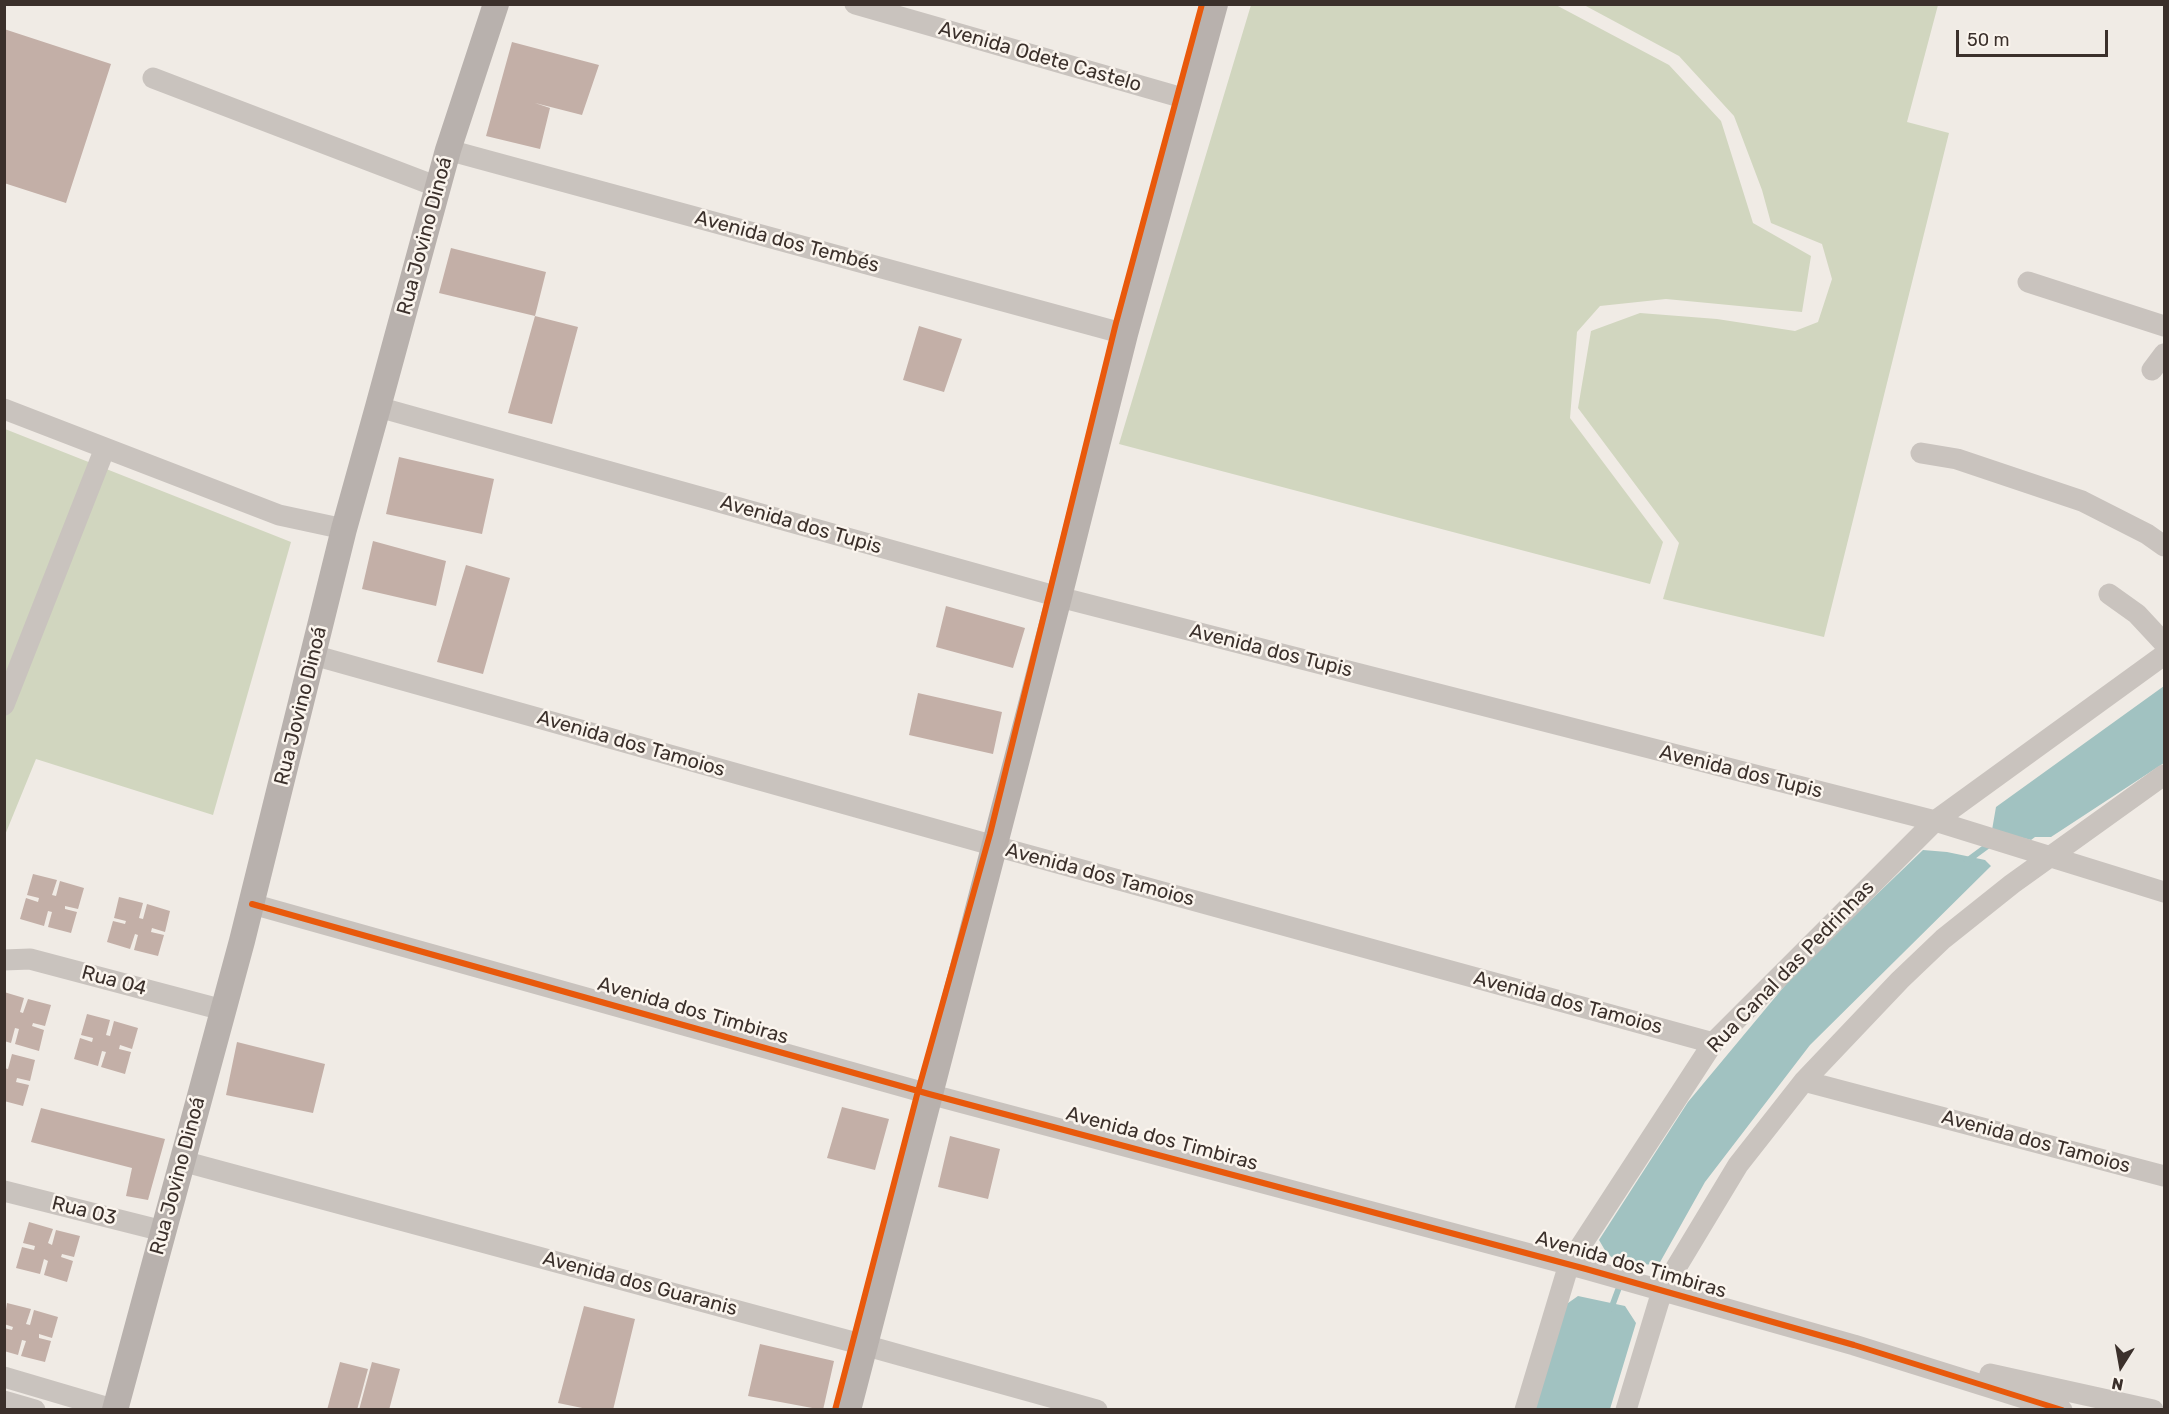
<!DOCTYPE html>
<meta charset="utf-8">
<style>
body{margin:0}
#map{position:relative;width:2169px;height:1414px;overflow:hidden;background:#f0ebe5;font-family:Rubik,sans-serif}
canvas{display:block}
.frame{position:absolute;inset:0;border:6px solid #3b302b;pointer-events:none}
.north{position:absolute;left:2091px;top:1336px;width:60px;height:60px;-webkit-text-stroke:4px #fbf5ee;paint-order:stroke;rotate:191deg;font-size:16px;font-weight:700;line-height:24px;text-align:center;color:#3b302b}
.north::after{content:'';display:block;margin:auto;width:21px;height:27px;background:#3b302b;clip-path:polygon(50% 0,100% 100%,50% 72%,0 100%)}
.scale{position:absolute;left:1956px;top:30px;width:152px;height:27px;box-sizing:border-box;border:3px solid #3b302b;border-top:0;padding-left:8px;font-size:18px;line-height:21px;white-space:nowrap;color:#3b302b;-webkit-text-stroke:4px #fbf5ee;paint-order:stroke}
</style>
<div id="map">
<canvas width="2169" height="1414"></canvas>
<div class="frame"></div>
<div class="north">N</div>
<div class="scale">50 m</div>
</div>
<script>
const context = document.querySelector('canvas').getContext('2d');
context.lineJoin = 'round';
function paint(path, color) {
  context.fillStyle = color;
  context.fill(path, 'evenodd');
}
function toPath(rows) {
  const path = new Path2D();
  for (const r of rows) {
    path.moveTo(r[0], r[1]);
    for (let i = 2; i < r.length; i += 2) path.lineTo(r[i], r[i + 1]);
  }
  return path;
}
function trace(path, color, width, dash) {
  context.strokeStyle = color;
  context.lineWidth = width;
  context.lineCap = dash ? 'butt' : 'round';
  context.setLineDash(dash || []);
  context.stroke(path);
}
function label(font, color, halo, rows, align = 'center') {
  context.font = font + ' Rubik,sans-serif';
  context.lineWidth = 5;
  context.setLineDash([]);
  context.textBaseline = 'middle';
  context.strokeStyle = halo;
  context.fillStyle = color;
  for (const [text, x, y, turn = 0] of rows) {
    context.save();
    context.translate(x, y);
    context.rotate((+turn || 0) * Math.PI / 180);
    context.textAlign = isNaN(turn) ? turn : align;
    if (halo) context.strokeText(text, 0, 0);
    context.fillText(text, 0, 0);
    context.restore();
  }
}
paint(toPath([
 [1251,5,1556,5,1669,65,1721,121,1753,223,1811,256,1802,312,1666,299,1600,306,1577,332,1570,418,1663,542,1650,584,1119,444],
 [1584,5,1938,5,1907,122,1949,133,1824,637,1663,599,1679,543,1578,408,1591,331,1640,313,1717,319,1795,331,1818,322,1832,279,1822,244,1771,223,1762,190,1734,116,1679,56],
 [5,429,291,542,213,815,36,759,5,835]
]), '#d1d6bf');
paint(toPath([
 [2164,686,2164,763,2051,837,2035,837,2031,840,1992,830,1996,807],
 [1923,850,1947,852,1971,857,1985,860,1991,866,1810,1045,1705,1182,1659,1264,1635,1265,1630,1270,1619,1264,1606,1252,1599,1240,1688,1102,1797,971],
 [1578,1296,1625,1306,1636,1323,1610,1409,1531,1410,1561,1308]
]), '#a1c2c1');
trace(toPath([
 [1967,861,1990,844],
 [1611,1309,1621,1282]
]), '#a1c2c1', 6);
paint(toPath([
 [4,29,111,64,66,203,4,183],
 [512,42,599,65,582,115,535,103,550,108,540,149,486,136],
 [451,248,546,272,535,316,439,293],
 [535,316,578,327,552,424,508,413],
 [919,326,962,339,944,392,903,380],
 [399,457,494,479,482,534,386,514],
 [373,541,446,561,436,606,362,589],
 [466,565,510,578,483,674,437,662],
 [946,606,1025,628,1013,668,936,647],
 [918,693,1002,712,993,754,909,735],
 [33,874,57,880,52,895,56,896,60,881,84,888,78,909,65,906,65,909,77,912,71,933,48,927,52,912,48,911,44,926,20,919,26,898,38,902,39,898,27,895],
 [119,897,143,903,139,918,143,919,147,904,170,911,165,932,152,928,151,932,164,935,158,956,134,950,138,935,135,934,130,949,107,942,113,921,125,924,126,921,114,918],
 [4,992,24,998,20,1012,23,1013,28,999,51,1005,45,1026,33,1023,32,1026,44,1030,39,1051,15,1044,19,1029,15,1028,11,1043,4,1041,4,1019,6,1016,4,1015],
 [87,1014,110,1020,106,1035,110,1036,114,1021,138,1028,132,1049,120,1045,119,1049,131,1052,125,1074,101,1067,106,1052,102,1051,98,1066,74,1059,80,1038,92,1042,93,1038,81,1035],
 [237,1042,325,1064,313,1113,226,1095],
 [12,1054,35,1060,30,1081,17,1078,16,1082,29,1085,23,1106,4,1101,4,1068,8,1069],
 [842,1107,889,1119,875,1170,827,1158],
 [41,1108,165,1139,148,1200,126,1196,132,1168,31,1142],
 [950,1136,1000,1149,988,1199,938,1187],
 [29,1222,53,1229,48,1243,52,1245,56,1230,80,1236,74,1257,62,1254,61,1257,73,1261,67,1282,44,1275,48,1261,44,1259,40,1274,16,1268,22,1247,34,1250,35,1246,23,1243],
 [7,1303,31,1309,26,1324,30,1325,34,1310,58,1317,52,1338,39,1334,39,1338,51,1341,45,1362,21,1356,26,1341,22,1340,18,1355,4,1351,4,1328,12,1330,13,1327,4,1324],
 [584,1306,635,1319,613,1410,592,1410,558,1403],
 [760,1344,834,1361,823,1410,748,1396],
 [340,1362,368,1369,357,1410,327,1410],
 [372,1362,400,1369,389,1410,359,1410]
]), '#c3afa7');
trace(toPath([
 [855,4,1190,100],
 [153,78,438,187],
 [448,150,1125,334],
 [2028,282,2164,326],
 [2152,370,2164,354],
 [378,407,1059,597,1935,821,2164,892],
 [4,409,279,515,344,529],
 [1921,453,1957,459,2082,501,2147,534,2164,546],
 [2109,594,2137,614,2164,643],
 [313,655,995,846,1713,1043],
 [4,705,105,448],
 [252,904,929,1094,1586,1269,1854,1345,2062,1410],
 [4,960,30,959,223,1010],
 [1804,1081,2164,1176],
 [182,1161,853,1342,1097,1410],
 [4,1191,163,1231],
 [1990,1374,2153,1410],
 [4,1377,116,1410],
 [4,1401,35,1410],
 [1525,1410,1569,1264,1713,1043,1935,821,2164,655],
 [1626,1410,1662,1291,1738,1165,1804,1081,1900,980,1943,939,2012,884,2164,775]
]), '#c9c3be', 21);
trace(toPath([
 [115,1410,242,941,344,529,378,407,448,150,496,4],
 [848,1410,1059,597,1125,334,1215,4]
]), '#b8b1ad', 26);
trace(toPath([
 [252,904,929,1094,1586,1269,1854,1345,2062,1410],
 [835,1410,918,1091,990,834,1116,323,1202,4]
]), '#e8590c', 6);
label('20px', '#3b302b', '#fbf5ee', [
 ["Avenida Odete Castelo",1040,57,16],
 ["Rua Jovino Dinoá",425,236,-75],
 ["Avenida dos Tembés",787,242,15],
 ["Avenida dos Tupis",801,525,16],
 ["Avenida dos Tupis",1271,651,14],
 ["Rua Jovino Dinoá",301,706,-76],
 ["Avenida dos Tamoios",631,744,16],
 ["Avenida dos Tupis",1741,772,14],
 ["Avenida dos Tamoios",1100,875,15],
 ["Rua Canal das Pedrinhas",1791,967,-46],
 ["Rua 04",114,981,15],
 ["Avenida dos Tamoios",1568,1003,15],
 ["Avenida dos Timbiras",693,1011,16],
 ["Avenida dos Timbiras",1162,1139,15],
 ["Avenida dos Tamoios",2036,1142,15],
 ["Rua Jovino Dinoá",178,1176,-75],
 ["Rua 03",84,1211,14],
 ["Avenida dos Timbiras",1631,1265,16],
 ["Avenida dos Guaranis",640,1284,15]
]);
</script>
